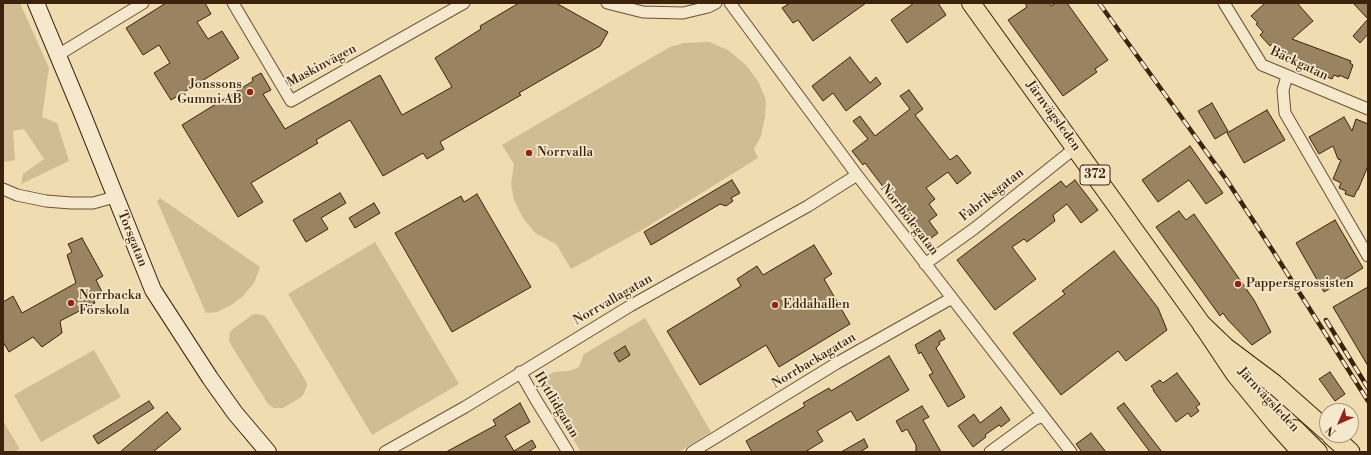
<!DOCTYPE html>
<meta charset="utf-8">
<style>
body{margin:0}
#map{position:relative;width:1371px;height:455px;overflow:hidden;background:#efdcb0;font-family:"Libre Bodoni",serif}
canvas{display:block}
.frame{position:absolute;inset:0;border:4px solid #3d230c;pointer-events:none}
.north{position:absolute;left:1319px;top:403px;width:40px;height:40px;box-sizing:border-box;background:#f5e8cc;border:1px solid #ab997f;border-radius:50%;rotate:225deg;font-size:11px;font-weight:700;line-height:16px;text-align:center;color:#3d230c}
.north::after{content:'';display:block;margin:auto;width:14px;height:18px;background:#8f2418;clip-path:polygon(50% 0,100% 100%,50% 72%,0 100%)}
</style>
<div id="map">
<canvas width="1371" height="455"></canvas>
<div class="frame"></div>
<div class="north">N</div>
</div>
<script>
const context = document.querySelector('canvas').getContext('2d');
context.lineJoin = 'round';
function paint(path, color) {
  context.fillStyle = color;
  context.fill(path, 'evenodd');
}
function toPath(rows) {
  const path = new Path2D();
  for (const r of rows) {
    path.moveTo(r[0], r[1]);
    for (let i = 2; i < r.length; i += 2) path.lineTo(r[i], r[i + 1]);
  }
  return path;
}
function trace(path, color, width, dash) {
  context.strokeStyle = color;
  context.lineWidth = width;
  context.lineCap = dash ? 'butt' : 'round';
  context.setLineDash(dash || []);
  context.stroke(path);
}
function label(font, color, halo, rows, align = 'center') {
  context.font = font + ' "Libre Bodoni",serif';
  context.lineWidth = 3.5;
  context.setLineDash([]);
  context.textBaseline = 'middle';
  context.strokeStyle = halo;
  context.fillStyle = color;
  for (const [text, x, y, turn = 0] of rows) {
    context.save();
    context.translate(x, y);
    context.rotate((+turn || 0) * Math.PI / 180);
    context.textAlign = isNaN(turn) ? turn : align;
    if (halo) context.strokeText(text, 0, 0);
    context.fillText(text, 0, 0);
    context.restore();
  }
}
paint(toPath([
 [3,3,20,3,49,68,42,117,57,123,69,161,21,184,23,174,44,159,24,129,13,131,15,160,3,162],
 [709,42,728,50,746,65,758,81,766,100,765,117,761,136,754,149,758,158,642,230,571,269,556,244,535,233,523,218,514,200,511,184,514,164,502,145,670,47,684,43],
 [160,198,260,267,254,283,243,296,233,304,217,312,206,313,157,201],
 [375,242,459,384,372,435,288,294],
 [257,314,265,316,268,320,306,381,307,385,304,394,300,398,283,408,274,408,268,404,231,345,229,340,230,332,233,329,252,315],
 [645,318,711,432,679,452,581,452,542,388,545,377,554,372,569,371,579,367,584,354],
 [94,350,121,397,41,442,14,395],
 [3,421,20,449,14,452,3,452]
]), '#d1bd94');
const building = toPath([
 [166,3,205,3,211,14,197,22,208,39,222,31,239,58,171,100,154,73,170,63,159,45,143,55,126,28,166,3],
 [519,3,556,3,608,32,600,46,519,93,521,95,440,142,444,149,427,159,423,153,383,176,350,120,316,140,318,143,251,183,263,202,238,217,182,125,253,81,252,78,261,73,271,90,263,94,285,129,380,75,402,115,452,87,435,58,481,29,480,26,519,3],
 [790,3,866,3,813,41,798,20,793,23,782,8,790,3],
 [914,3,938,3,946,15,907,43,891,20,914,3],
 [1025,3,1049,3,1051,6,1056,3,1067,3,1108,60,1095,69,1097,72,1063,96,1008,20,1027,7,1025,3],
 [1265,3,1297,3,1313,21,1292,39,1351,61,1350,63,1353,65,1348,79,1339,75,1339,77,1334,75,1332,79,1318,73,1320,69,1285,56,1273,43,1270,46,1260,35,1263,32,1256,24,1258,23,1251,16,1265,3],
 [1353,3,1368,3,1368,34,1360,43,1353,36,1368,19,1353,3],
 [850,57,870,83,876,77,881,84,846,111,833,93,823,101,812,86,850,57],
 [909,90,923,109,915,115,950,160,957,155,971,173,957,184,948,172,926,188,935,199,929,204,937,215,929,221,938,233,923,244,901,215,903,213,865,163,863,165,852,151,868,139,853,121,860,116,875,136,910,109,900,96,909,90],
 [1212,103,1228,131,1215,139,1198,111,1212,103],
 [1267,110,1285,140,1244,163,1227,133,1267,110],
 [1344,117,1352,131,1356,119,1368,124,1368,166,1358,190,1357,190,1354,197,1345,194,1346,191,1339,188,1341,183,1333,179,1341,160,1338,159,1333,146,1319,154,1309,137,1344,117],
 [1190,146,1223,193,1206,204,1189,180,1158,202,1142,180,1190,146],
 [732,180,740,193,731,198,733,201,726,206,720,204,651,245,644,232,732,180],
 [1075,180,1098,210,1081,223,1067,204,1053,215,1055,221,1027,242,1024,239,1012,247,1036,279,995,310,957,260,1061,181,1066,187,1075,180],
 [340,193,346,203,321,218,328,229,306,242,293,220,340,193],
 [477,194,531,287,452,332,395,233,461,196,464,202,477,194],
 [374,203,380,213,355,228,349,218,374,203],
 [1179,211,1186,220,1194,214,1254,300,1271,332,1252,345,1228,320,1223,313,1220,316,1156,227,1179,211],
 [1335,220,1363,268,1324,292,1296,243,1335,220],
 [82,238,103,276,96,280,102,292,92,297,95,303,60,321,62,333,42,347,33,337,9,352,3,342,3,302,13,296,22,313,76,283,67,255,72,252,68,244,82,238],
 [814,245,832,274,824,279,850,324,779,367,766,345,700,385,667,331,741,286,737,279,757,266,763,275,814,245],
 [1114,251,1158,308,1167,330,1126,361,1118,351,1061,395,1013,333,1065,294,1062,291,1114,251],
 [1368,287,1368,366,1333,307,1368,287],
 [940,330,945,339,939,342,940,344,936,348,965,397,948,407,929,375,933,373,921,352,919,354,915,345,940,330],
 [625,346,630,355,619,362,614,353,625,346],
 [889,356,909,390,857,421,851,411,817,431,823,441,805,452,752,452,746,441,805,406,803,403,829,388,831,391,889,356],
 [1330,372,1345,394,1335,401,1319,379,1330,372],
 [1177,373,1200,404,1196,407,1199,411,1191,417,1188,413,1176,422,1153,390,1154,390,1151,386,1160,380,1163,383,1177,373],
 [149,401,154,408,98,444,93,436,149,401],
 [520,403,530,422,505,436,514,451,532,440,536,447,528,452,446,452,496,425,493,420,520,403],
 [1124,403,1162,452,1150,452,1117,408,1124,403],
 [922,406,929,417,923,420,941,452,916,452,916,445,907,429,902,432,896,421,922,406],
 [1001,407,1010,420,1001,427,999,425,985,435,986,437,973,447,958,426,974,414,980,423,1001,407],
 [167,412,181,429,153,452,120,452,167,412],
 [1091,433,1106,452,1082,452,1076,444,1091,433],
 [864,439,868,447,860,452,841,452,864,439]
]);
paint(building, '#9a8361');
trace(building, '#3d230c', 1);
const minor = toPath([
 [233,3,291,101,464,3],
 [607,3,643,12,683,13,708,7,716,3],
 [730,3,857,175,1071,452],
 [1224,3,1262,65,1368,109],
 [58,55,143,3],
 [1287,76,1283,90,1285,113,1368,256],
 [3,189,17,195,46,201,71,203,93,203,115,197],
 [925,264,975,228,1075,148],
 [520,372,536,400,568,452],
 [385,452,465,407,630,306,808,206,857,175],
 [692,452,837,363,952,298],
 [990,452,1035,419,1042,417]
]);
const secondary = toPath([
 [36,3,82,113,153,290,210,378,235,413,268,452]
]);
const primary = toPath([
 [971,3,1203,326,1235,374,1276,424,1301,452],
 [1295,429,1318,452]
]);
const trunk = toPath([
 [1203,326,1226,348,1274,384,1327,431],
 [1331,435,1350,452]
]);
trace(minor, '#6a5135', 13);
trace(secondary, '#3d230c', 18);
trace(primary, '#3d230c', 20);
trace(trunk, '#3d230c', 21);
trace(minor, '#f5e8cc', 11);
trace(secondary, '#f5e8cc', 16);
trace(primary, '#efdcb0', 18);
trace(trunk, '#efdcb0', 19);
const rail = toPath([
 [1099,3,1226,179,1273,251,1368,401],
 [1326,320,1368,388]
]);
trace(rail, '#3d230c', 4.5);
trace(rail, '#f5e8cc', 3, [9]);
for (const [x, y, r, color] of [
 [250,92,4,"#8f2418"],
 [529,153,4,"#8f2418"],
 [1238,284,4,"#8f2418"],
 [71,303,4,"#8f2418"],
 [775,305,4,"#8f2418"]
]) {
  const dot = new Path2D();
  dot.arc(x, y, r, 0, 2 * Math.PI);
  context.fillStyle = color;
  context.fill(dot);
  trace(dot, '#f5e8cc', 1.5);
}
for (const [x, y, w] of [
 [1095,175,30]
]) {
  const box = new Path2D();
  box.roundRect(x - w / 2, y - 10, w, 20, 3);
  context.fillStyle = '#f5e8cc';
  context.fill(box);
  trace(box, '#3d230c', 1);
}
label('bold 12px', '#3d230c', null, [
 ["372",1095,175]
]);
label('13px', '#3d230c', '#f5e8cc', [
 ["Bäckgatan",1299,64,25],
 ["Maskinvägen",322,66,-28],
 ["Järnvägsleden",1053,116,54],
 ["Fabriksgatan",992,195,-38],
 ["Norrbölegatan",909,220,52],
 ["Torsgatan",132,239,68],
 ["Norrvallagatan",613,300,-30],
 ["Norrbackagatan",814,361,-31],
 ["Järnvägsleden",1268,400,47],
 ["Hyttlidgatan",556,405,59]
]);
label('13px', '#3d230c', '#f5e8cc', [
 ["Jonssons",242,85,"right"],
 ["Gummi AB",242,100,"right"],
 ["Norrvalla",537,153],
 ["Pappersgrossisten",1246,284],
 ["Norrbacka",79,296],
 ["Förskola",79,311],
 ["Eddahallen",783,305]
], 'left');
</script>
